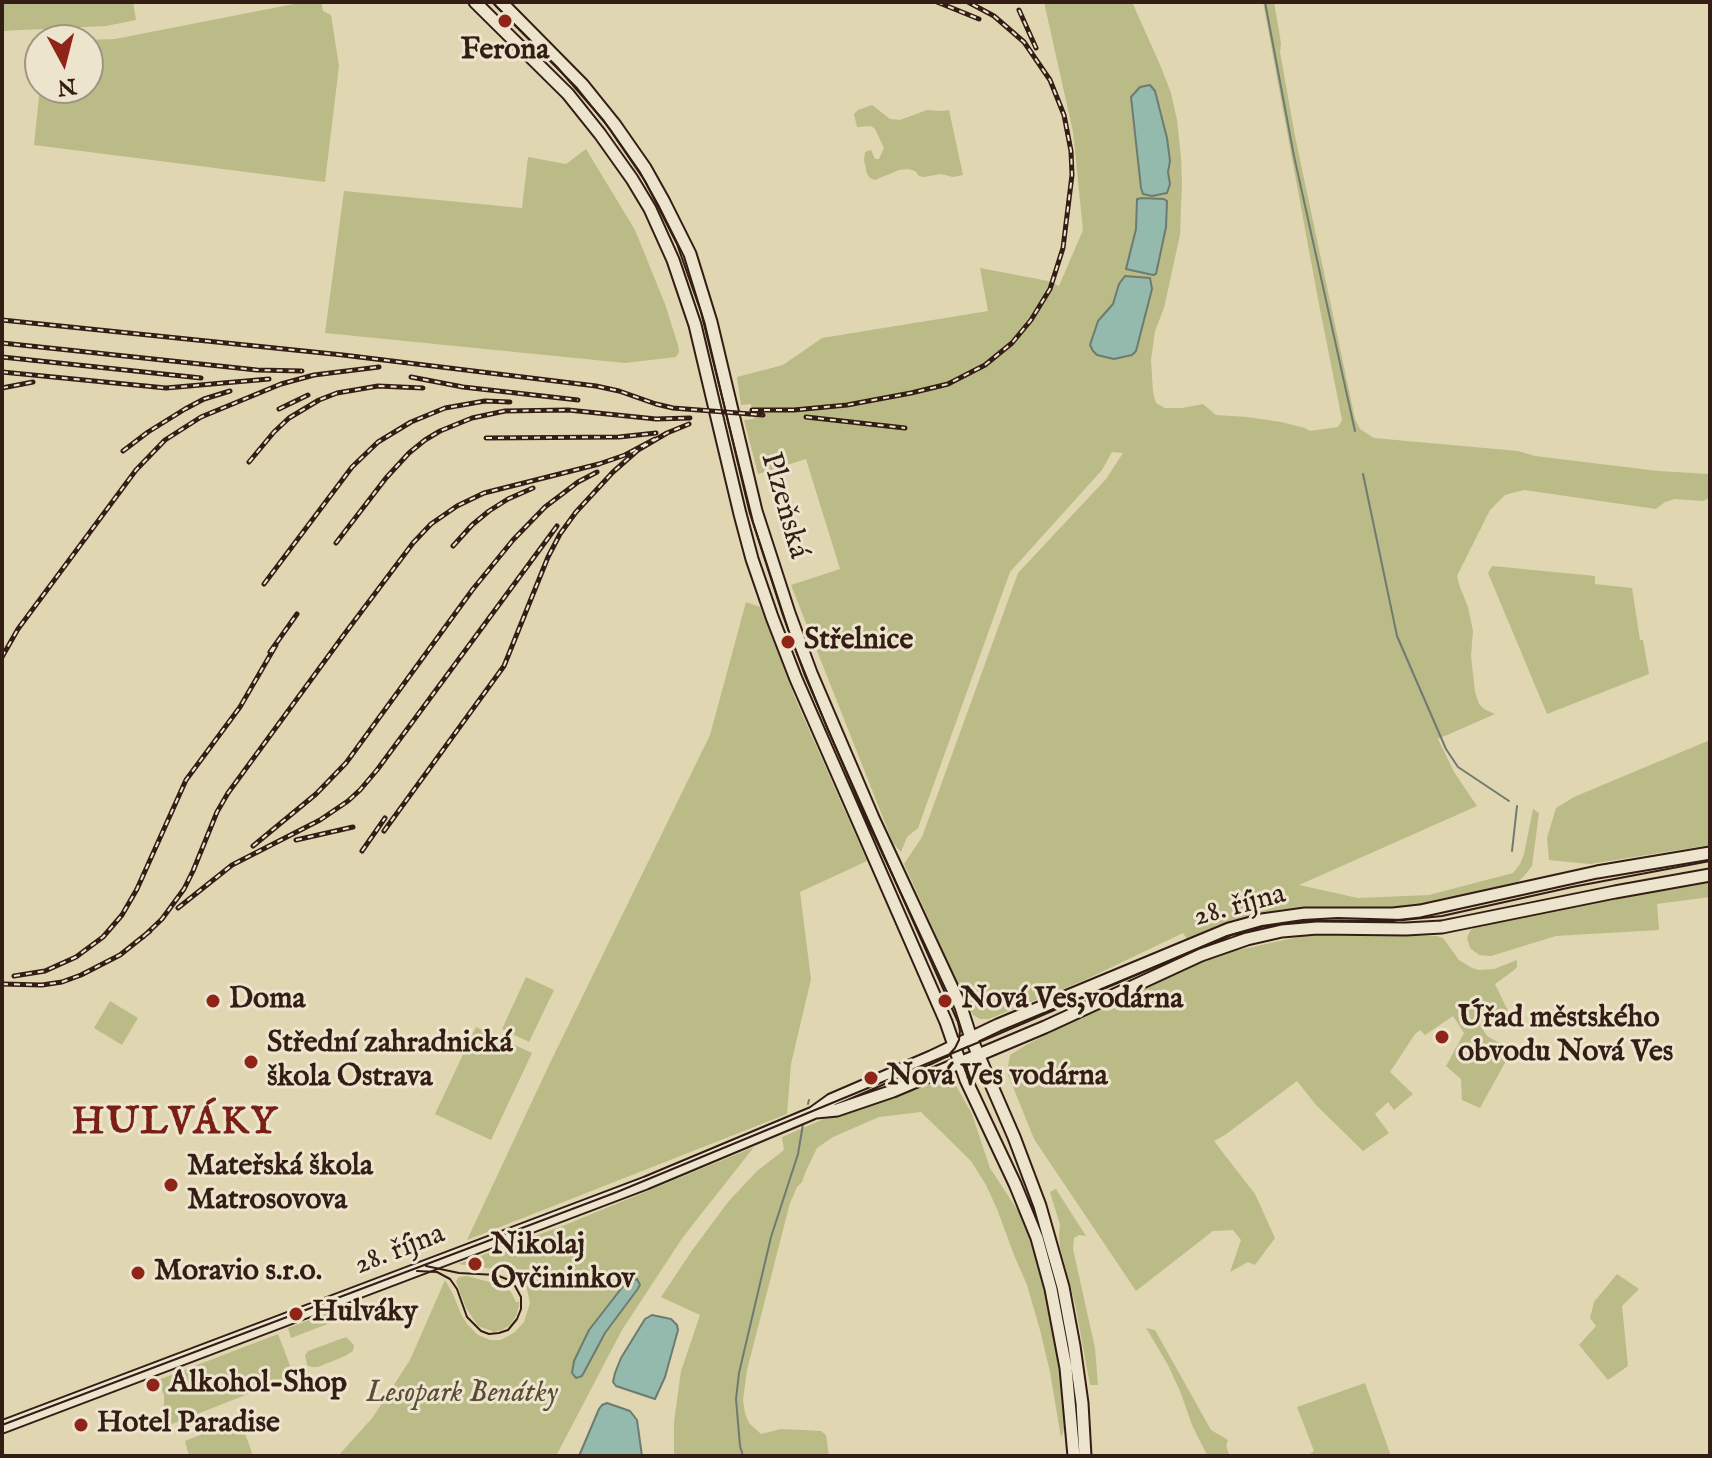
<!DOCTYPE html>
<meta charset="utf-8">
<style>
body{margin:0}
#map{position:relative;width:1712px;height:1458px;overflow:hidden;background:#e1d6b2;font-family:"IM FELL English",serif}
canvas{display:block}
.frame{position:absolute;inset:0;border:4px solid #331d14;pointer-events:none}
.north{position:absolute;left:24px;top:24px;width:80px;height:80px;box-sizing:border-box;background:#ece4cd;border:2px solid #a29483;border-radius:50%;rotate:173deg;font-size:22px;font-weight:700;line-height:32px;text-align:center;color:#331d14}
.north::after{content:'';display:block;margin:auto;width:28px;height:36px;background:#8f2418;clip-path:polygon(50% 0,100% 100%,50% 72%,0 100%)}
</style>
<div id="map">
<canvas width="1712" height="1458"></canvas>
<div class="frame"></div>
<div class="north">N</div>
</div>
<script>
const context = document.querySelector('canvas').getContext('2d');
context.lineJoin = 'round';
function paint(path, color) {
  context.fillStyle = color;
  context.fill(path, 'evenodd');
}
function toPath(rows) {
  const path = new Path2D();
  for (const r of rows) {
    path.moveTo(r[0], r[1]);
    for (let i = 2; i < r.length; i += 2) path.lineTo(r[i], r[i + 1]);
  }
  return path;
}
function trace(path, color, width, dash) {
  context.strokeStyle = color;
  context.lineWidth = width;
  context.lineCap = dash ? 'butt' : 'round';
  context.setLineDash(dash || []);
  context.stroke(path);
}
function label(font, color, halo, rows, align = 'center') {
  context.font = font + ' "IM FELL English",serif';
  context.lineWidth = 6;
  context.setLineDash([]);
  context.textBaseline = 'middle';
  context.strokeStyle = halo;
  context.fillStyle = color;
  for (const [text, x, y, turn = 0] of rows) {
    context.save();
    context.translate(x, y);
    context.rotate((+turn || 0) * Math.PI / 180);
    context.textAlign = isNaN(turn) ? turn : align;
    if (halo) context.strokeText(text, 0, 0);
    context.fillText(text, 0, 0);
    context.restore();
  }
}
paint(toPath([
 [2,2,133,2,136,20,106,26,2,31],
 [304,2,321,2,323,11,331,15,339,66,325,182,34,145,40,87,40,88,88,88,88,40,115,39],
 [1044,2,1132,2,1161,67,1171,93,1177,120,1181,157,1182,183,1180,235,1164,308,1155,331,1151,360,1153,392,1156,403,1165,408,1182,408,1203,404,1216,415,1247,417,1281,422,1305,428,1310,431,1338,427,1342,420,1318,299,1263,2,1274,2,1281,43,1280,52,1295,136,1355,419,1360,429,1374,438,1518,451,1535,456,1658,471,1710,474,1710,498,1703,501,1675,499,1665,502,1656,509,1524,490,1505,495,1490,510,1457,576,1460,587,1468,607,1473,631,1471,656,1475,692,1479,704,1484,709,1495,714,1438,739,1454,772,1477,806,1299,885,1358,898,1429,895,1513,873,1520,864,1524,854,1533,809,1539,813,1532,866,1525,875,1516,884,1435,903,1394,907,1330,908,1278,912,1216,929,1187,939,1183,933,1085,980,989,1019,980,1019,973,1015,968,1006,904,864,922,837,1018,573,1106,479,1123,453,1112,452,1102,470,1010,572,918,828,907,837,901,852,893,843,791,585,840,569,806,459,758,474,744,420,754,419,751,404,741,405,737,377,783,365,822,338,988,311,980,268,1048,281,1059,286,1083,230,1073,132],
 [872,105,890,119,900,120,927,110,942,111,949,110,963,175,953,177,941,174,924,177,919,176,915,171,908,169,899,170,875,180,870,178,867,174,864,160,865,152,871,150,875,159,879,159,884,148,875,129,871,126,857,127,854,114,858,110],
 [586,149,635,230,665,304,678,345,679,352,676,357,625,363,325,333,344,191,522,208,528,157,566,164],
 [1492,566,1595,576,1595,584,1632,588,1640,640,1643,640,1649,674,1547,714,1488,573],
 [746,602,760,607,795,698,867,861,800,892,811,979,791,1064,787,1114,467,1240,550,1063,710,735],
 [1710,740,1710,845,1590,864,1549,860,1547,838,1556,808,1574,797],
 [1710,882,1710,897,1657,904,1659,930,1556,936,1491,956,1479,955,1470,948,1467,938,1470,931,1476,926,1642,891],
 [1320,935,1437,936,1443,938,1459,960,1472,968,1479,970,1494,969,1517,960,1517,967,1513,971,1495,984,1508,1011,1482,1028,1487,1036,1512,1050,1480,1108,1462,1100,1461,1079,1446,1066,1464,1033,1453,1016,1425,1035,1420,1030,1415,1034,1390,1072,1413,1094,1394,1110,1388,1102,1375,1114,1389,1133,1363,1151,1316,1105,1297,1081,1225,1135,1214,1141,1255,1194,1275,1238,1255,1265,1248,1262,1230,1272,1241,1240,1233,1230,1213,1231,1136,1291,1034,1139,1007,1072,1010,1055,1026,1045,1087,1014,1220,954,1303,936],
 [526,977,554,990,529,1042,502,1029],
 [110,1001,138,1018,122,1045,94,1028],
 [476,1027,532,1053,491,1140,435,1114],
 [944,1075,950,1075,972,1114,990,1168,1026,1223,1044,1288,1060,1371,1066,1424,1061,1438,1050,1372,1040,1330,1027,1285,1014,1255,997,1209,986,1185,971,1161,921,1112,879,1117,833,1137,817,1148,806,1171,802,1182,797,1187,790,1203,747,1370,743,1400,745,1413,749,1423,761,1434,781,1429,821,1431,826,1435,829,1456,674,1456,674,1422,681,1371,700,1315,661,1297,691,1252,728,1202,757,1171,784,1150,782,1137,824,1119],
 [754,1147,683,1237,622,1330,556,1456,338,1456,373,1417,410,1360,445,1280,453,1294,461,1314,467,1324,478,1335,490,1340,501,1340,515,1332,524,1322,530,1303,526,1285,519,1276,507,1271,458,1264,565,1225],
 [624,1285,637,1290,599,1343,574,1361,589,1330],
 [1056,1189,1086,1236,1079,1235,1074,1238,1073,1249,1095,1348,1098,1385,1090,1385,1075,1304,1060,1247,1059,1234,1060,1225,1050,1192],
 [1617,1274,1639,1289,1622,1306,1628,1366,1608,1380,1579,1345,1596,1326,1590,1318,1594,1302],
 [467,1276,501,1285,511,1292,516,1302,519,1302,519,1306,516,1316,510,1325,502,1330,494,1332,478,1326,466,1308,456,1281,459,1277],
 [347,1306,351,1315,291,1338,288,1328],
 [1146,1328,1155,1330,1211,1430,1228,1440,1226,1446,1230,1456,1207,1455,1192,1425,1180,1391,1168,1365],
 [278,1334,291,1368,291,1377,172,1424,164,1413,164,1395,158,1380],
 [346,1337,354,1345,353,1351,345,1356,318,1367,311,1367,307,1365,305,1355,308,1351],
 [1365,1383,1391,1456,1307,1456,1314,1451,1297,1407],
 [240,1419,253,1456,189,1456,185,1441]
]), '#bbbb87');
const water = toPath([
 [1150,85,1155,91,1167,138,1170,161,1168,172,1170,184,1167,193,1152,196,1143,194,1141,188,1131,97,1140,87,1150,85],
 [1142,198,1164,199,1167,201,1166,227,1156,274,1153,275,1126,269,1136,229,1137,199,1142,198],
 [1125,276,1150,278,1152,289,1136,351,1132,355,1114,359,1097,355,1093,351,1090,345,1098,321,1113,304,1119,284,1125,276],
 [637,1279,640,1285,637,1290,605,1333,582,1376,576,1378,572,1373,574,1361,589,1330,624,1285,628,1282,637,1279],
 [652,1315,671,1319,677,1325,678,1330,665,1377,655,1399,616,1386,613,1382,615,1373,621,1358,645,1319,652,1315],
 [607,1403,630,1411,637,1420,642,1456,579,1456,599,1409,602,1405,607,1403]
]);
paint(water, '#94b9ad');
trace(water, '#6d7b70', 2);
trace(toPath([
 [1265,2,1294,156,1355,431],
 [1363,474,1397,636,1446,749,1458,767,1509,801],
 [1512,851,1517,806],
 [808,1104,809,1100],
 [743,1456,740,1446,736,1399,739,1373,771,1237,798,1154,803,1124]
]), '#6d7b70', 2);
const secondary = toPath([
 [475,2,568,94,600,134,632,179,650,209,673,260,695,325,740,514,752,559,772,617,796,679,946,1022,966,1080,1015,1184,1037,1238,1051,1289,1066,1368,1074,1456],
 [501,2,582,84,615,125,645,168,664,202,690,254,711,322,756,511,789,613,811,673,873,818,961,1007,971,1038,1014,1137,1040,1206,1063,1287,1074,1346,1082,1403,1085,1456],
 [816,1112,837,1110,893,1091,1045,1027,1201,955,1247,939,1282,931,1317,928,1406,929,1442,927,1615,892,1710,875],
 [2,1427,646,1183,813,1113,831,1100,931,1057,998,1025,1229,929,1262,920,1305,914,1393,914,1420,911,1597,872,1710,853]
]);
trace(secondary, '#331d14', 15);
trace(secondary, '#ece4cd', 11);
trace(toPath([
 [492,2,557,67,604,121,645,181,677,244,701,312,753,522,792,641,828,730,958,1022,960,1031,959,1040,955,1048,947,1057],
 [417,1271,437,1272,450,1279,457,1289,467,1317,481,1331,489,1334,499,1333,508,1330,517,1319,521,1309,521,1297,515,1286,509,1280,496,1275,459,1273,426,1266],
 [2,1425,617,1192,989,1038,1227,936,1262,926,1303,920,1338,918,1403,920,1442,916,1572,887,1710,861]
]), '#331d14', 2);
const rail = toPath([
 [937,2,979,19],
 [1019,10,1036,48],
 [2,320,343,355,596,386,619,391,656,404,673,408,763,415],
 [2,343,257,370,302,371],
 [2,357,201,378],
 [2,372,166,388,269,379],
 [411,377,463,387,578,400],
 [2,388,33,382],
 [279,409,308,395],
 [752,410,794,410,847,405,911,393,948,384,985,365,1012,343,1031,320,1050,289,1063,248,1072,175,1071,151,1064,115,1050,80,1024,42,994,16,968,2],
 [806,417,905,428],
 [486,438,619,437,656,433],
 [123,451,148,432,185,409,204,399,230,391],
 [249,462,274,432,289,418,319,400,337,393,378,386,423,388],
 [336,543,386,478,409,453,425,440,440,431,472,418,505,411,568,410,656,419,690,418],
 [453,546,472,525,489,511,508,499,533,488],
 [264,584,352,467,378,442,411,422,445,408,485,401,510,402],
 [270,652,297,614],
 [2,657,18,629,136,470,165,440,201,417,281,384,314,375,379,367],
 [384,831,504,666,548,557,560,534,576,512,613,472,638,450,667,433,689,424],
 [296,840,353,827],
 [253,846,316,794,346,763,473,589,513,540,545,507,578,482,597,472],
 [362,851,385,818],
 [178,908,232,865,320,820,348,801,360,790,377,770,557,526],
 [143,937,162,919,184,889,193,871,217,812,228,793,343,636,413,543,431,524,457,506,484,493,599,464,625,455,655,439],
 [14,976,45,971,76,957,103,937,122,915,137,889,186,780,240,707,276,645],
 [2,984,42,985,62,982,81,975,120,955,150,931]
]);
trace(rail, '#331d14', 5);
trace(rail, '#ece4cd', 2, [6]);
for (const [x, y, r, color] of [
 [505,21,8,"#8f2418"],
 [788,642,8,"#8f2418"],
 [213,1001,8,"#8f2418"],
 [945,1001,8,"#8f2418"],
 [1442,1037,8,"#8f2418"],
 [251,1062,8,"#8f2418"],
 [871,1078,8,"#8f2418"],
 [171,1185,8,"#8f2418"],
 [475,1264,8,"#8f2418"],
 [138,1273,8,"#8f2418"],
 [296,1314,8,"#8f2418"],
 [153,1385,8,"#8f2418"],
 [81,1425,8,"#8f2418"]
]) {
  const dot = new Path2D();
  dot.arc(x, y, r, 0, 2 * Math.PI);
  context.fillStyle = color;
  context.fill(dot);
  trace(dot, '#ece4cd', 3);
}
label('bold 30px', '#331d14', '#ece4cd', [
 ["Ferona",505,52,"center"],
 ["Střelnice",804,642],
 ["Doma",229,1001],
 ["Nová Ves,vodárna",961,1001],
 ["Úřad městského",1458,1020],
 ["obvodu Nová Ves",1458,1054],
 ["Střední zahradnická",267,1045],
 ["škola Ostrava",267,1079],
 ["Nová Ves vodárna",887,1078],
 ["Mateřská škola",187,1168],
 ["Matrosovova",187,1202],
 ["Nikolaj",491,1247],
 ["Ovčininkov",491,1281],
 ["Moravio s.r.o.",154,1273],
 ["Hulváky",312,1314],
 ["Alkohol-Shop",169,1385],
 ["Hotel Paradise",97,1425]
], 'left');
label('30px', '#331d14', '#ece4cd', [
 ["Plzeňská",783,506,74],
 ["28. října",1240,907,-15],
 ["28. října",400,1251,-21]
]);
label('italic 30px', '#5c4c36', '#ece4cd', [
 ["Lesopark Benátky",462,1395]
]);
context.letterSpacing = '2px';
label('bold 38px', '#7a1f14', '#ece4cd', [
 ["HULVÁKY",175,1125]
]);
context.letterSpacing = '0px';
</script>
